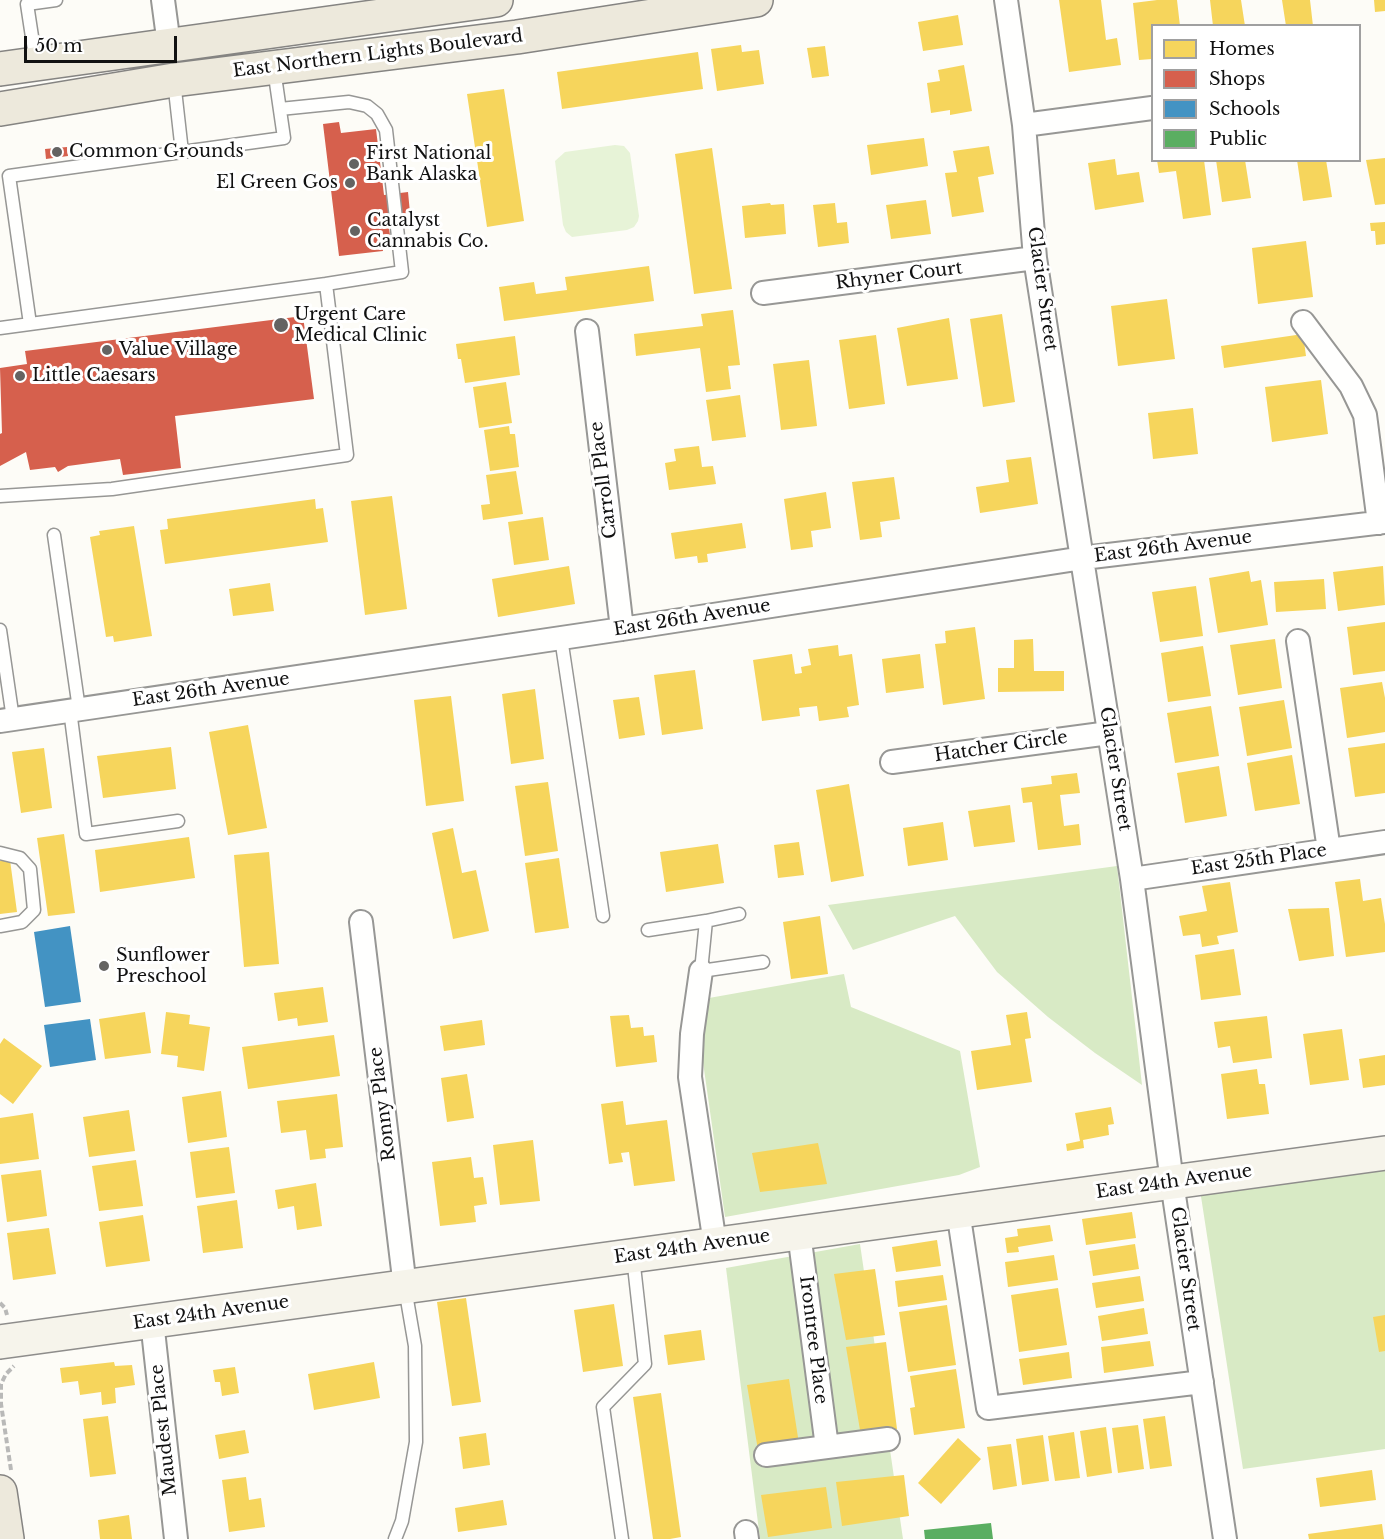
<!DOCTYPE html>
<style>
body{margin:0}
#map{position:relative;width:1385px;height:1539px;overflow:hidden;background:#fdfcf7;font-family:"Libre Baskerville",serif}
canvas{display:block}
.legend{position:absolute;left:1151px;top:24px;width:210px;height:138px;box-sizing:border-box;background:#fff;border:2px solid #a0a0a0;margin:0;padding:8px 10px;list-style:none;font-size:18px;color:#111}
.legend li{display:flex;align-items:center;gap:12px;height:30px}
.legend b{width:30px;border:2px solid #a0a0a0}
.scale{position:absolute;left:24px;top:36px;width:153px;height:27px;box-sizing:border-box;border:3px solid #111;border-top:0;padding-left:8px;font-size:18px;line-height:21px;white-space:nowrap;color:#111;-webkit-text-stroke:4px #fff;paint-order:stroke}
</style>
<div id="map">
<canvas width="1385" height="1539"></canvas>
<ul class="legend">
<li><b style="height:16px;background:#f6d55c"></b>Homes</li>
<li><b style="height:16px;background:#d6604d"></b>Shops</li>
<li><b style="height:16px;background:#4393c3"></b>Schools</li>
<li><b style="height:16px;background:#5aae61"></b>Public</li>
</ul>
<div class="scale">50 m</div>
</div>
<script>
const context = document.querySelector('canvas').getContext('2d');
context.lineJoin = 'round';
function paint(path, color) {
  context.fillStyle = color;
  context.fill(path, 'evenodd');
}
function toPath(rows) {
  const path = new Path2D();
  for (const r of rows) {
    path.moveTo(r[0], r[1]);
    for (let i = 2; i < r.length; i += 2) path.lineTo(r[i], r[i + 1]);
  }
  return path;
}
function trace(path, color, width, dash) {
  context.strokeStyle = color;
  context.lineWidth = width;
  context.lineCap = dash ? 'butt' : 'round';
  context.setLineDash(dash || []);
  context.stroke(path);
}
function label(font, color, halo, rows, align = 'center') {
  context.font = font + ' "Libre Baskerville",serif';
  context.lineWidth = 6;
  context.setLineDash([]);
  context.textBaseline = 'middle';
  context.strokeStyle = halo;
  context.fillStyle = color;
  for (const [text, x, y, turn = 0] of rows) {
    context.save();
    context.translate(x, y);
    context.rotate((+turn || 0) * Math.PI / 180);
    context.textAlign = isNaN(turn) ? turn : align;
    if (halo) context.strokeText(text, 0, 0);
    context.fillText(text, 0, 0);
    context.restore();
  }
}
paint(toPath([
 [615,145,624,146,630,153,639,216,638,221,634,227,627,230,572,237,566,232,563,225,555,161,565,152]
]), '#e7f3d7');
paint(toPath([
 [1117,866,1142,1085,1095,1053,1048,1017,997,972,955,916,853,950,828,905],
 [844,974,851,1007,960,1051,980,1167,959,1175,725,1217,699,1034,709,998],
 [1385,1168,1385,1449,1243,1469,1200,1190],
 [860,1244,903,1539,760,1539,726,1268]
]), '#d8eac5');
paint(toPath([
 [1059,0,1101,0,1106,40,1117,38,1121,65,1069,72],
 [1157,0,1177,0,1180,26,1152,26,1152,59,1139,60,1133,3],
 [1210,0,1241,0,1245,26,1213,26],
 [1282,0,1310,0,1313,26,1286,26],
 [1374,0,1385,0,1385,11,1375,12],
 [958,15,963,45,923,51,918,22],
 [741,45,742,52,759,50,764,84,717,91,711,49],
 [825,46,829,76,812,78,807,48],
 [698,52,703,89,562,109,557,72],
 [964,65,972,111,950,115,950,110,931,113,927,83,940,81,938,70],
 [504,89,524,221,487,227,467,94],
 [924,138,928,166,871,175,867,145],
 [989,146,994,174,978,177,984,212,952,217,945,173,957,172,953,151],
 [712,148,732,289,694,294,675,154],
 [1385,158,1385,204,1375,205,1366,160],
 [1115,159,1117,175,1139,172,1144,202,1095,210,1088,163],
 [1157,160,1204,160,1211,215,1183,219,1176,171,1159,173],
 [1216,160,1245,160,1251,198,1222,202],
 [1297,160,1326,160,1332,197,1303,201],
 [926,200,931,234,891,239,886,205],
 [770,203,771,205,784,204,786,234,745,238,742,206],
 [835,203,837,223,847,222,849,243,818,247,813,205],
 [1385,222,1385,244,1376,245,1375,231,1371,231,1370,223],
 [1306,241,1313,297,1258,304,1252,248],
 [649,266,654,301,504,321,499,287,534,282,536,294,567,290,565,277],
 [1167,299,1175,359,1118,366,1111,306],
 [733,310,740,365,728,366,731,389,706,392,700,348,636,356,634,334,703,326,701,314],
 [1002,314,1015,402,983,407,970,319],
 [949,318,958,379,907,386,897,328],
 [1303,334,1306,356,1224,368,1221,346],
 [876,335,885,404,849,409,839,340],
 [515,336,520,375,465,383,461,359,458,359,456,344],
 [809,360,817,426,781,430,773,364],
 [1321,380,1328,434,1272,442,1265,387],
 [506,382,512,423,479,428,473,387],
 [740,395,746,437,712,441,706,400],
 [1193,408,1198,454,1153,459,1148,413],
 [509,426,510,434,515,434,519,467,490,471,484,430],
 [699,446,702,467,713,466,716,484,669,490,665,463,676,461,674,449],
 [1031,457,1038,504,980,513,976,487,1009,482,1006,460],
 [516,471,523,514,483,520,481,505,490,504,486,475],
 [894,477,900,519,880,522,882,537,860,540,852,482],
 [826,492,831,528,811,531,813,547,791,550,784,499],
 [392,496,407,609,365,615,351,501],
 [315,499,316,509,323,508,328,542,165,564,160,530,168,529,167,519],
 [543,517,549,560,514,565,508,522],
 [742,523,746,548,707,554,708,562,698,563,697,556,675,559,671,533],
 [134,526,152,636,114,642,113,636,106,637,90,537,100,535,99,531],
 [569,566,575,604,498,617,492,579],
 [1383,566,1385,605,1338,611,1333,572],
 [1249,571,1251,582,1261,580,1268,625,1218,633,1209,578],
 [1324,579,1326,609,1276,612,1274,582],
 [270,583,274,611,233,616,229,589],
 [1196,586,1203,636,1160,642,1152,592],
 [1385,622,1385,671,1353,675,1347,627],
 [975,627,985,699,943,705,935,644,946,643,945,631],
 [1033,639,1034,671,1064,671,1064,691,998,692,998,668,1014,668,1014,640],
 [1275,639,1282,688,1238,695,1230,645],
 [838,645,839,656,852,654,859,705,847,707,849,717,819,721,817,706,799,708,800,716,762,721,753,660,792,654,795,674,802,673,801,667,811,665,808,649],
 [1203,646,1211,696,1168,702,1161,653],
 [920,654,924,688,886,693,882,659],
 [695,670,703,729,662,735,654,675],
 [1382,682,1385,698,1385,732,1347,738,1340,688],
 [535,689,544,759,511,764,502,694],
 [451,696,464,801,426,806,414,700],
 [639,697,645,735,619,739,613,700],
 [1284,700,1292,748,1247,756,1239,707],
 [1211,706,1219,756,1175,763,1167,713],
 [248,725,267,828,228,835,209,732],
 [1385,743,1385,793,1355,797,1348,748],
 [171,747,176,789,103,798,97,756],
 [44,748,52,808,21,813,12,752],
 [1292,755,1300,804,1255,811,1247,763],
 [1219,766,1227,816,1185,823,1177,773],
 [1077,773,1080,793,1060,795,1064,826,1079,824,1081,845,1038,850,1032,802,1023,803,1021,788,1052,784,1051,776],
 [548,782,558,851,525,856,515,786],
 [849,784,864,876,831,882,816,790],
 [1010,805,1015,842,974,847,968,811],
 [943,822,948,860,908,866,903,828],
 [453,828,462,873,476,870,489,931,453,939,432,833],
 [64,834,75,913,48,916,37,838],
 [189,837,195,878,100,892,95,850],
 [799,842,804,875,778,878,774,845],
 [718,844,724,883,666,892,660,852],
 [269,852,279,964,244,967,234,855],
 [559,858,569,928,535,933,525,863],
 [10,860,17,912,0,914,0,861],
 [1360,879,1363,901,1381,898,1385,924,1385,952,1346,957,1335,882],
 [1230,882,1238,932,1217,936,1219,944,1202,947,1200,934,1183,936,1179,916,1207,911,1202,886],
 [1329,908,1334,956,1299,961,1288,909],
 [820,916,828,974,791,979,783,922],
 [1234,949,1241,995,1201,1000,1195,955],
 [323,987,328,1022,298,1026,297,1018,278,1021,274,993],
 [145,1012,151,1053,105,1059,99,1019],
 [166,1012,190,1015,189,1024,210,1027,204,1071,177,1067,178,1056,161,1054],
 [1027,1012,1031,1038,1025,1039,1032,1082,977,1090,971,1051,1011,1045,1006,1015],
 [629,1015,631,1028,643,1027,644,1036,654,1035,657,1062,616,1067,610,1016],
 [1267,1016,1272,1058,1233,1063,1230,1046,1218,1048,1214,1022],
 [482,1020,485,1045,444,1051,440,1026],
 [1342,1029,1349,1080,1310,1085,1303,1034],
 [334,1035,340,1076,248,1089,242,1047],
 [4,1038,42,1066,13,1104,0,1094,0,1044],
 [1385,1055,1385,1085,1363,1088,1359,1059],
 [1257,1069,1259,1084,1265,1084,1269,1114,1227,1119,1221,1074],
 [467,1074,474,1118,447,1122,441,1078],
 [221,1091,227,1137,188,1143,182,1097],
 [337,1094,343,1147,325,1149,326,1158,310,1160,306,1130,281,1133,277,1101],
 [623,1101,626,1125,667,1120,675,1181,634,1186,629,1152,621,1153,623,1162,609,1164,601,1104],
 [1111,1107,1114,1124,1108,1125,1109,1135,1083,1140,1084,1148,1067,1151,1066,1144,1080,1141,1075,1113],
 [129,1110,135,1151,89,1157,83,1117],
 [33,1113,39,1159,0,1164,0,1118],
 [533,1140,540,1201,500,1205,493,1145],
 [818,1143,827,1184,760,1192,752,1153],
 [229,1147,235,1193,196,1198,190,1152],
 [471,1157,474,1178,483,1177,487,1204,474,1206,476,1222,440,1226,432,1162],
 [136,1160,143,1206,99,1211,92,1166],
 [41,1170,47,1216,7,1222,1,1175],
 [316,1183,322,1226,297,1230,294,1206,278,1209,275,1190],
 [237,1200,243,1248,203,1253,197,1206],
 [1132,1212,1136,1238,1086,1245,1082,1219],
 [143,1215,150,1261,106,1267,99,1222],
 [1050,1225,1053,1241,1018,1247,1019,1252,1007,1253,1005,1238,1018,1236,1017,1229],
 [49,1228,56,1274,13,1280,7,1233],
 [937,1240,941,1266,896,1272,892,1247],
 [1135,1244,1139,1269,1093,1276,1089,1251],
 [1054,1255,1058,1280,1008,1287,1005,1262],
 [875,1269,885,1335,846,1340,834,1274],
 [943,1275,947,1300,898,1307,895,1281],
 [1140,1276,1144,1301,1096,1308,1092,1283],
 [1058,1288,1067,1345,1019,1352,1011,1295],
 [466,1298,481,1402,452,1406,437,1302],
 [614,1304,623,1366,583,1372,574,1310],
 [947,1305,956,1365,908,1372,899,1312],
 [1144,1308,1148,1334,1102,1341,1098,1316],
 [1385,1315,1385,1351,1379,1352,1373,1317],
 [701,1330,705,1360,668,1365,664,1335],
 [1150,1341,1154,1366,1104,1373,1101,1347],
 [886,1342,897,1429,861,1436,846,1347],
 [1069,1352,1072,1378,1023,1385,1019,1359],
 [114,1362,115,1366,132,1365,135,1385,115,1388,116,1403,102,1405,101,1392,80,1395,78,1381,62,1383,60,1368],
 [374,1362,380,1398,314,1410,308,1374],
 [235,1367,239,1393,222,1396,220,1382,215,1382,213,1370],
 [956,1369,965,1428,914,1435,910,1408,915,1407,910,1376],
 [789,1379,799,1444,758,1450,747,1385],
 [661,1393,681,1537,670,1539,653,1539,633,1397],
 [108,1416,116,1474,90,1477,83,1419],
 [1165,1416,1172,1466,1150,1469,1143,1419],
 [1138,1425,1144,1469,1118,1473,1112,1428],
 [1106,1427,1112,1473,1087,1477,1080,1431],
 [245,1430,249,1453,219,1459,215,1435],
 [1074,1432,1080,1478,1055,1481,1048,1436],
 [486,1433,490,1465,463,1469,459,1437],
 [1043,1435,1049,1481,1022,1485,1016,1439],
 [958,1438,981,1459,941,1504,918,1483],
 [1011,1444,1017,1486,993,1490,987,1447],
 [1372,1470,1376,1500,1320,1507,1316,1478],
 [904,1475,909,1516,842,1526,836,1482],
 [246,1477,249,1500,261,1498,265,1527,229,1532,222,1480],
 [826,1487,832,1528,768,1537,761,1495],
 [503,1500,507,1525,458,1532,455,1508],
 [129,1515,132,1539,100,1539,98,1520],
 [1382,1524,1384,1539,1309,1539,1308,1534]
]), '#f6d55c');
paint(toPath([
 [339,122,341,133,376,129,384,195,408,192,410,213,387,216,390,235,381,236,383,251,339,256,323,124],
 [67,147,68,156,46,159,45,149],
 [303,316,314,399,175,416,181,468,123,475,120,459,68,466,58,472,55,467,30,470,26,452,0,466,0,434,2,433,0,368,27,364,25,351]
]), '#d6604d');
paint(toPath([
 [70,926,81,1002,45,1007,34,932],
 [90,1019,96,1060,50,1067,44,1025]
]), '#4393c3');
paint(toPath([
 [991,1523,993,1539,925,1539,924,1530]
]), '#5aae61');
const lane = toPath([
 [36,63,27,4,56,0],
 [280,109,349,102,367,106,377,114,386,130,402,272,326,284],
 [182,152,284,138,274,69],
 [30,324,9,176,182,152,174,81],
 [0,328,326,284,347,455,112,489,0,496],
 [54,535,79,709],
 [0,630,13,719],
 [561,638,603,916],
 [70,710,86,834,178,821],
 [0,853,20,858,30,869,34,910,22,922,0,926],
 [706,921,739,914],
 [648,930,706,921,701,971,763,962],
 [395,1539,402,1521,416,1442,415,1346,405,1288],
 [622,1539,603,1407,645,1364,633,1257]
]);
const street = toPath([
 [163,0,169,45],
 [1006,0,1024,125,1035,258,1132,879,1172,1182,1225,1539],
 [1024,125,1152,108],
 [763,293,1035,258],
 [1303,322,1351,386,1365,415,1379,523],
 [587,331,622,629],
 [1298,641,1329,850],
 [0,721,622,629,1083,558,1385,522],
 [892,762,1109,733],
 [1132,879,1385,842],
 [361,922,405,1287],
 [701,971,692,1034,690,1077,715,1244],
 [958,1211,988,1408,1202,1382],
 [799,1233,827,1447],
 [152,1321,176,1539],
 [766,1455,888,1439],
 [746,1532,747,1539]
]);
const secondary = toPath([
 [0,1342,1385,1153]
]);
const primary = toPath([
 [0,69,496,0],
 [0,109,174,80,517,37,756,0],
 [0,1492,7,1539]
]);
trace(lane, '#979795', 15);
trace(street, '#979795', 26);
trace(secondary, '#8e8d8b', 36);
trace(primary, '#858482', 36);
trace(toPath([
 [0,1303,5,1308,7,1315],
 [11,1470,1,1404,1,1384,6,1374,14,1366]
]), '#b9b9b8', 4, [6, 3]);
trace(lane, '#fffffe', 12);
trace(street, '#fffffe', 22);
trace(secondary, '#f6f4eb', 33);
trace(primary, '#ede9dc', 33);
for (const [x, y, r, color] of [
 [57,152,6,"#646362"],
 [354,164,6,"#646362"],
 [350,183,6,"#646362"],
 [355,231,6,"#646362"],
 [281,325,8,"#646362"],
 [107,350,6,"#646362"],
 [20,376,6,"#646362"],
 [104,966,6,"#646362"]
]) {
  const dot = new Path2D();
  dot.arc(x, y, r, 0, 2 * Math.PI);
  context.fillStyle = color;
  context.fill(dot);
  trace(dot, '#fff', 2);
}
label('18px', '#111', '#fff', [
 ["East Northern Lights Boulevard",378,54,-7],
 ["Rhyner Court",899,276,-7],
 ["Glacier Street",1042,289,82],
 ["Carroll Place",604,480,-97],
 ["East 26th Avenue",1173,547,-7],
 ["East 26th Avenue",692,618,-9],
 ["East 26th Avenue",211,690,-8],
 ["Hatcher Circle",1001,747,-8],
 ["Glacier Street",1115,769,81],
 ["East 25th Place",1259,860,-8],
 ["Ronny Place",383,1104,-97],
 ["East 24th Avenue",1174,1182,-8],
 ["East 24th Avenue",692,1247,-8],
 ["Glacier Street",1185,1269,82],
 ["East 24th Avenue",211,1313,-8],
 ["Irontree Place",813,1340,83],
 ["Maudest Place",164,1430,-96]
]);
label('18px', '#111', '#fff', [
 ["Common Grounds",69,152],
 ["First National",366,154],
 ["Bank Alaska",366,175],
 ["El Green Gos",338,183,"right"],
 ["Catalyst",367,221],
 ["Cannabis Co.",367,242],
 ["Urgent Care",294,315],
 ["Medical Clinic",294,336],
 ["Value Village",119,350],
 ["Little Caesars",32,376],
 ["Sunflower",116,956],
 ["Preschool",116,977]
], 'left');
</script>
